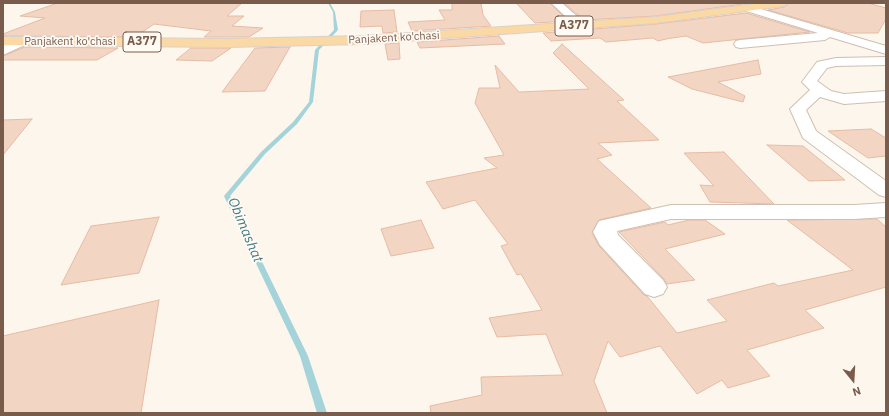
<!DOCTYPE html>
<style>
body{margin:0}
#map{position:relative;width:889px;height:416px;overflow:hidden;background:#fdf6ec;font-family:"IBM Plex Sans",sans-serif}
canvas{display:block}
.frame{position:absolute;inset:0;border:4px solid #7a5c4d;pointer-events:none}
.north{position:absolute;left:833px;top:360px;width:40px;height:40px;-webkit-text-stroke:3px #fffaf3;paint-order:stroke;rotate:162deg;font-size:11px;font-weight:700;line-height:16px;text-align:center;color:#7a5c4d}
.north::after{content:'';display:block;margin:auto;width:14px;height:18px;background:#7a5c4d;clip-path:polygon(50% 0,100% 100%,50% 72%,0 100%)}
</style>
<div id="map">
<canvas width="889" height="416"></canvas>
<div class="frame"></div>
<div class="north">N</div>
</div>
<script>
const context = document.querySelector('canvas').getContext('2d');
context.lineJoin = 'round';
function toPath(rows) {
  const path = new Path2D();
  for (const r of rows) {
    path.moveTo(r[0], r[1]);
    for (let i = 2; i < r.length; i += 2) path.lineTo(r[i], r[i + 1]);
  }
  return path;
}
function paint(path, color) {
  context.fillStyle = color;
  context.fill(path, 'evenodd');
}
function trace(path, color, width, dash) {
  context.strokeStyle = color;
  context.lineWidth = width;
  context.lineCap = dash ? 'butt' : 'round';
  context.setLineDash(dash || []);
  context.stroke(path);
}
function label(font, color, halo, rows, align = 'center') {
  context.font = font + ' "IBM Plex Sans",sans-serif';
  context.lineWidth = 3.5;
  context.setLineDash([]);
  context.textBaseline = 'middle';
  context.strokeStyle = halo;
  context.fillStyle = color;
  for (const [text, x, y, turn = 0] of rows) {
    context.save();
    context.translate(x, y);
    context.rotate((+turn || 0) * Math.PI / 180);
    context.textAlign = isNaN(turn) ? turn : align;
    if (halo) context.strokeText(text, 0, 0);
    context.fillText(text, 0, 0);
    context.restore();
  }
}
paint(toPath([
 [328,3,330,3,335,12,338,30,319,50,313,102,297,124,265,154,230,196,308,356,327,413,317,413,300,356,224,196,261,152,293,122,309,102,315,50,334,30,333,12,328,3]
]), '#a5d3da');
const building = toPath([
 [58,3,242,3,227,16,244,16,232,26,263,28,249,37,204,37,211,31,154,24,135,37,3,36,3,34,45,18,20,16,58,3],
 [452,3,481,3,483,15,491,26,412,31,408,22,445,20,439,10,452,10,452,3],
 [516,3,550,3,568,21,535,23,516,3],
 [564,3,750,3,656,16,584,20,564,3],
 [790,3,868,3,886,8,886,19,878,33,848,33,768,10,784,7,790,3],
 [394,10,397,32,383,33,382,26,360,27,361,11,394,10],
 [746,13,810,32,703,43,686,36,666,39,658,41,653,38,606,42,600,38,551,41,543,33,656,24,746,13],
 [499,36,505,44,420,48,417,42,499,36],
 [399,43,400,59,388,60,385,44,399,43],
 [562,44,624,100,617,101,659,140,598,143,612,155,597,159,651,208,599,220,592,233,599,246,644,295,647,296,677,333,727,321,707,300,774,283,778,286,853,270,787,220,877,219,886,227,886,287,805,310,824,328,747,350,770,376,728,388,722,380,697,394,660,346,620,357,608,341,594,381,607,413,431,413,430,406,482,395,481,377,563,375,546,334,497,337,489,318,542,310,521,274,517,275,501,246,508,244,475,200,443,209,426,182,497,168,484,158,504,155,475,103,479,88,500,88,495,65,519,92,589,89,553,53,562,44],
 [25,47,118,48,97,60,3,60,3,56,25,47],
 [290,47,265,91,222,92,255,48,290,47],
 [191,48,231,48,212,61,176,60,191,48],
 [758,60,761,74,718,82,745,96,743,102,692,89,668,77,758,60],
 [32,119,3,155,3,120,32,119],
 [871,129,886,138,886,156,868,158,828,131,871,129],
 [767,145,803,146,845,180,809,181,767,145],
 [724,152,774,204,710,202,700,185,714,186,684,153,724,152],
 [159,217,139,273,61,285,91,226,159,217],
 [421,220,434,248,391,256,381,229,421,220],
 [689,220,705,220,725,234,665,249,695,280,667,284,664,279,619,232,665,222,668,225,689,220],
 [159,300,141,413,3,413,3,336,159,300]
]);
paint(building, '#f3d5c3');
trace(building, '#e6bba3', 1);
const street = toPath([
 [551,3,562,3,588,26,586,28,578,28,551,3],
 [747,5,886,46,886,54,830,37,825,40,740,48,736,47,734,44,736,41,740,40,818,33,743,10,742,8,747,5],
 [23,37,27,38,29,41,27,44,3,55,3,46,23,37],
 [886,57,886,65,836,66,827,68,817,81,831,91,844,94,886,91,886,101,844,104,820,97,806,110,816,131,886,181,886,197,879,195,803,138,790,109,810,90,802,82,817,62,836,58,886,57],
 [886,203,886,217,854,219,671,219,617,231,618,235,663,280,667,287,663,294,654,297,645,294,600,245,593,232,599,221,671,205,854,205,886,203]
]);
const primary = toPath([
 [761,3,789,3,784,6,656,23,363,44,227,47,3,45,3,37,227,39,363,36,656,17,761,3]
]);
trace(street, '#d1beb0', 2);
trace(primary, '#dad1cd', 2);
paint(street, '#fff');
paint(primary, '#fbd9a5');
label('11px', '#7a5c4d', '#fffaf3', [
 ["Panjakent ko'chasi",394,38,-3],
 ["Panjakent ko'chasi",70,42]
]);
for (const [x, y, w] of [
 [574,26,38],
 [142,42,38]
]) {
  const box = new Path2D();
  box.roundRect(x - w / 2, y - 10, w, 20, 3);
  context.fillStyle = '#fffaf3';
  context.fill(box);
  trace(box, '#7a5c4d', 1);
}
label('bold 12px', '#7a5c4d', null, [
 ["A377",574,26],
 ["A377",142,42]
]);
label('italic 14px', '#437c86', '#fffaf3', [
 ["Obimashat",245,230,67]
]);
</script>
